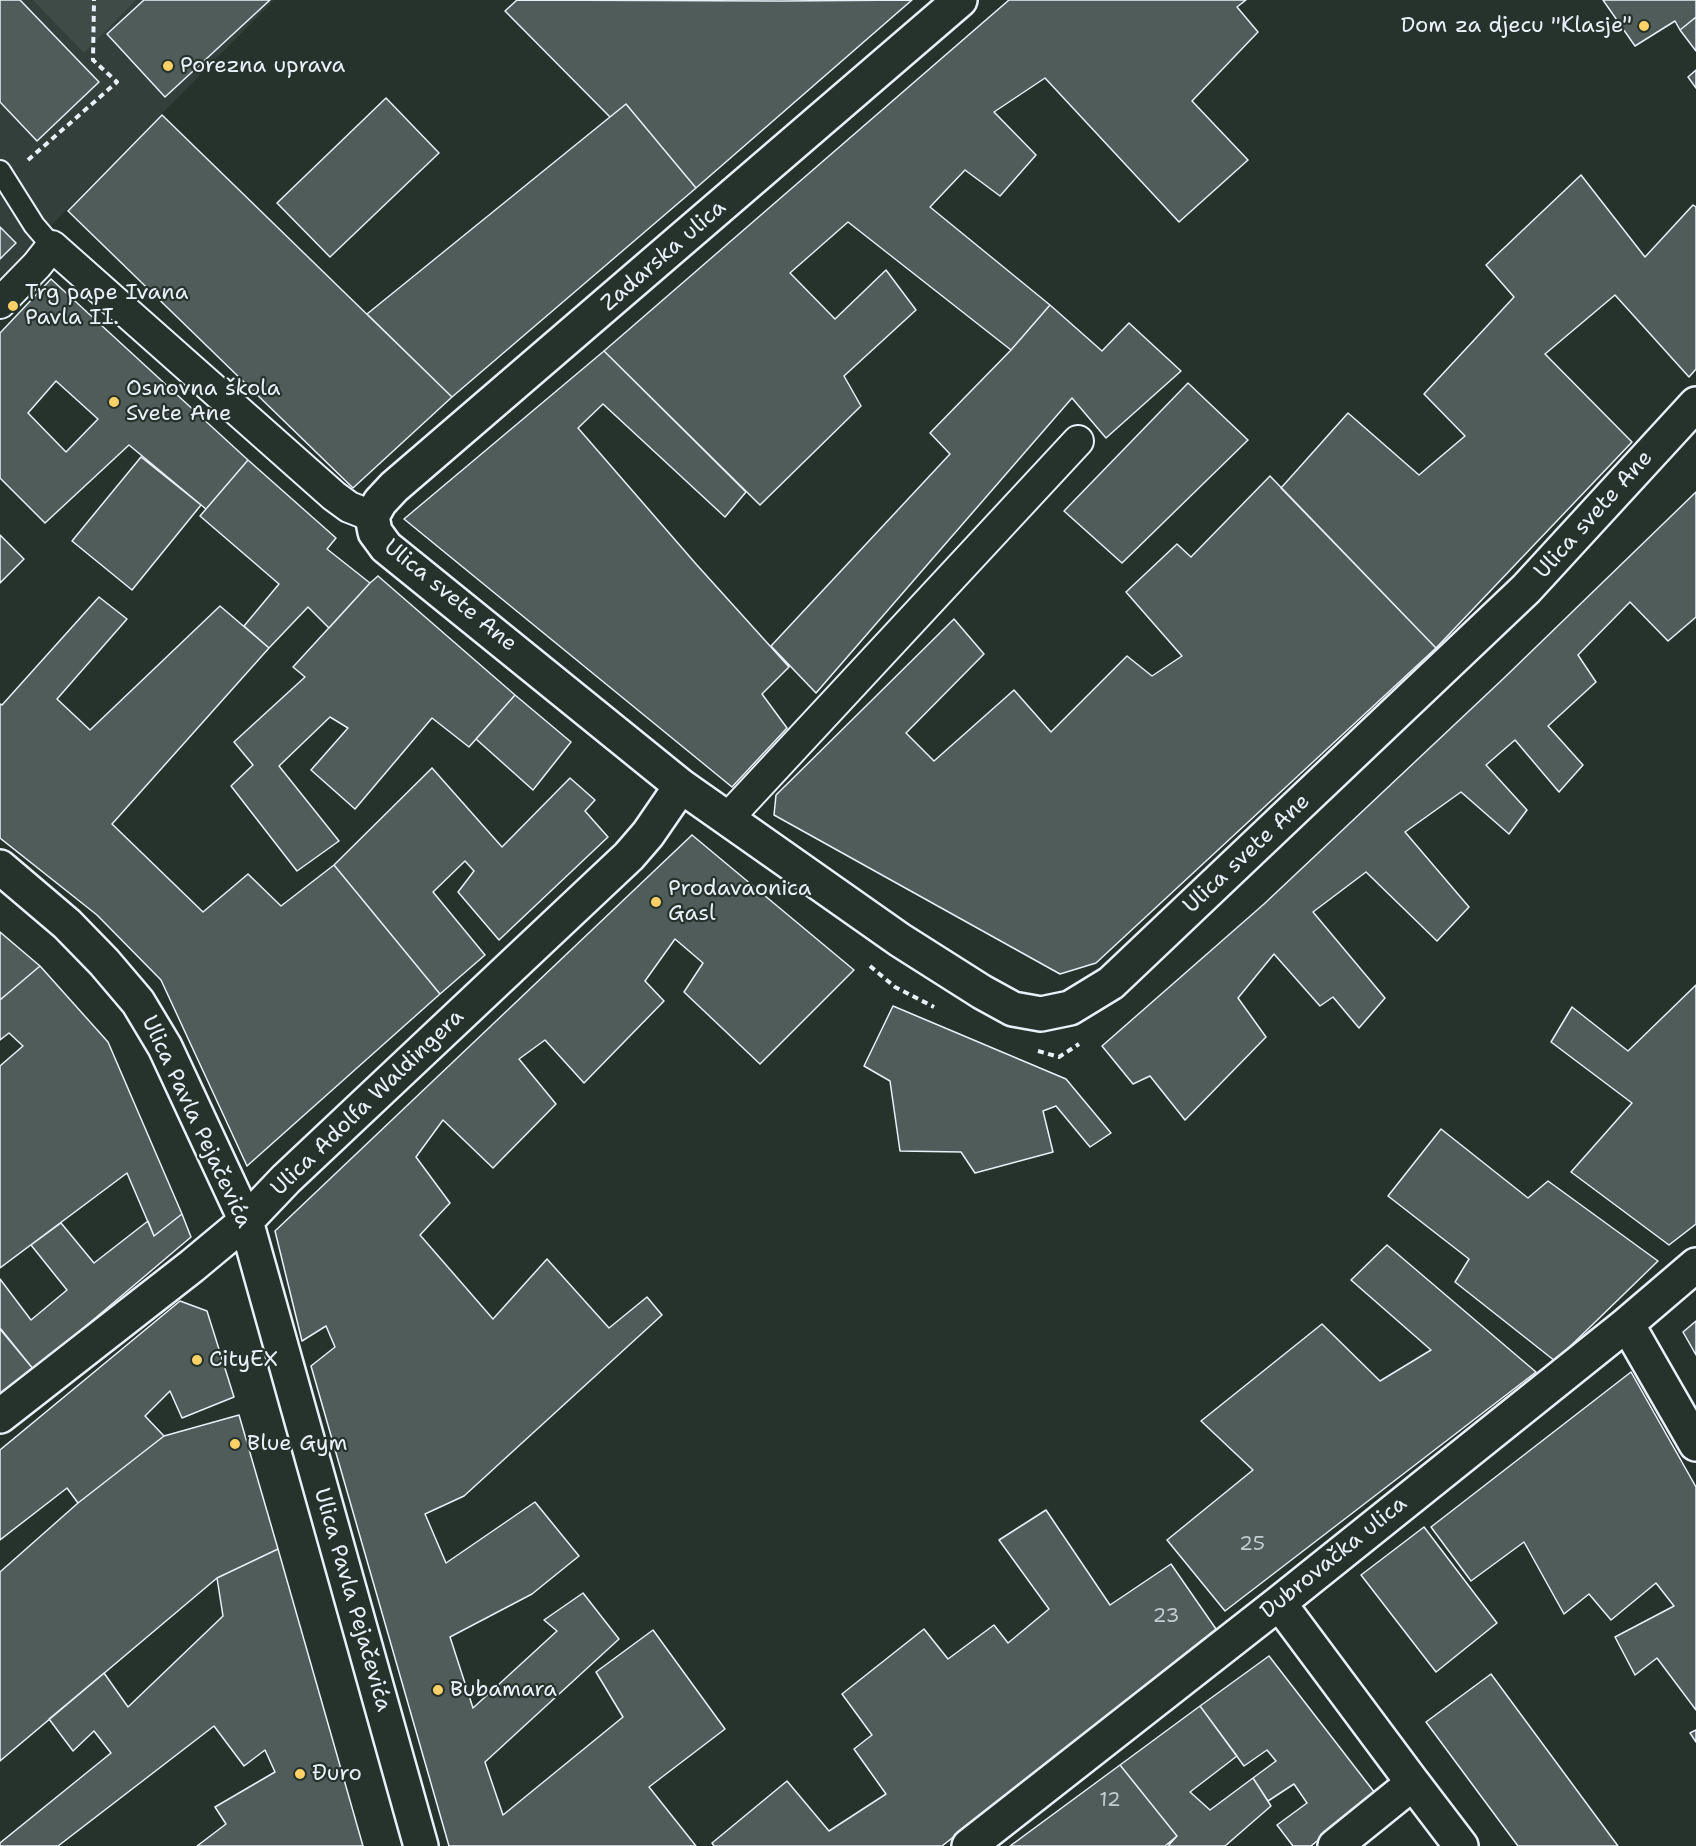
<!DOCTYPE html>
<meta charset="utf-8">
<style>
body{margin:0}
canvas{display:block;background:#26332d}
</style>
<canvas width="1696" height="1846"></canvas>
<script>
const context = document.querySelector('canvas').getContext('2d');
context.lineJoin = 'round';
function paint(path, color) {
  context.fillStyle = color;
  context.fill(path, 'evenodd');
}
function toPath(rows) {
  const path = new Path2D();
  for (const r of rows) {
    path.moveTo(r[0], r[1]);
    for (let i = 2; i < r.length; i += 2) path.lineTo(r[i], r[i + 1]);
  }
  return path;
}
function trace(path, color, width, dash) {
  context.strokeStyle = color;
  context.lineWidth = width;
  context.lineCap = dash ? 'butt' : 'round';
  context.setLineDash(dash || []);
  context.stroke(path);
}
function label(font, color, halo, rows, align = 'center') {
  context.font = font + ' "Shantell Sans",sans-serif';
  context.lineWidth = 4.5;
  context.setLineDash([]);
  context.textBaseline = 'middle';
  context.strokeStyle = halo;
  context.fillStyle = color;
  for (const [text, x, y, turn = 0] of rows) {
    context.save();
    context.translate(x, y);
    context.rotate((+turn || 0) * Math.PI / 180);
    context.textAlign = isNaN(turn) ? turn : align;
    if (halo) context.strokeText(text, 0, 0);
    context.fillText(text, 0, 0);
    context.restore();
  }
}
paint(toPath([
 [0,0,274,0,37,240,0,282]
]), '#333f3a');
paint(toPath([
 [33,0,136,0,84,53]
]), '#3e4b47');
const building = toPath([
 [0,0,20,0,99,82,37,141,0,102,0,0],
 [144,0,270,0,165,97,107,34,144,0],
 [517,0,780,1,912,0,696,188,626,104,610,117,505,11,517,0],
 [1009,0,1246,0,1237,7,1258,32,1192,101,1248,160,1179,222,1045,78,994,112,1036,155,1000,196,965,170,930,207,1050,305,1011,350,848,222,790,273,835,319,886,270,916,310,844,376,861,406,760,505,604,351,1009,0],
 [1603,0,1696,0,1696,17,1680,30,1675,21,1635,46,1603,0],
 [1696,17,1696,51,1680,30,1696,17],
 [1696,70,1696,88,1688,77,1696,70],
 [386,98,439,153,330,257,277,203,386,98],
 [626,104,696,188,452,397,367,314,626,104],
 [162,115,452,397,353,488,68,211,162,115],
 [1581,175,1645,257,1693,205,1696,207,1696,369,1689,377,1615,295,1545,354,1632,442,1436,648,1281,488,1348,413,1419,475,1465,436,1424,394,1514,297,1486,265,1581,175],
 [0,227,16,243,0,259,0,227],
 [51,279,248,460,206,509,129,445,45,523,0,478,0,333,51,279],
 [56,381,98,419,66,452,28,413,56,381],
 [1050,305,1102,351,1129,323,1181,371,1106,438,1072,398,816,693,771,646,950,454,930,433,1011,350,1050,305],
 [604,351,746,492,725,517,603,404,578,428,696,564,789,667,762,694,787,728,732,787,404,519,604,351],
 [1188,383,1248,440,1122,563,1064,511,1188,383],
 [141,457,201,505,132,590,72,541,141,457],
 [248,460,336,538,327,549,370,583,329,628,308,607,269,648,244,626,279,584,200,516,248,460],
 [1270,476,1436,648,1096,963,1060,974,774,815,776,795,954,619,984,654,906,733,934,761,1014,690,1051,732,1127,656,1152,676,1182,656,1126,592,1177,544,1191,557,1270,476],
 [1696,492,1696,617,1668,641,1630,602,1578,655,1596,682,1548,726,1583,765,1559,792,1515,740,1486,765,1527,810,1509,834,1461,792,1405,832,1469,907,1437,941,1366,872,1313,912,1385,998,1359,1028,1333,997,1320,1006,1274,954,1238,998,1266,1037,1185,1120,1150,1076,1133,1084,1102,1046,1264,904,1504,678,1696,492],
 [0,535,24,559,0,583,0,535],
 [378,576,515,695,469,747,432,718,355,809,311,770,348,728,330,717,279,766,339,841,297,871,231,786,253,765,234,742,305,677,293,667,370,583,378,576],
 [99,597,127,619,57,699,90,730,220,606,269,648,112,824,203,912,248,874,281,906,334,865,440,994,247,1166,161,980,97,915,0,838,0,704,2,705,99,597],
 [515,695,571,742,533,790,476,739,515,695],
 [432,768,502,847,570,778,595,800,585,811,608,837,499,940,458,892,474,871,465,861,433,892,485,955,440,994,334,865,432,768],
 [692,835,854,970,760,1064,684,992,703,963,675,939,645,981,664,1001,584,1083,545,1040,519,1059,556,1104,493,1168,443,1120,416,1157,450,1203,420,1235,493,1319,547,1259,609,1328,647,1297,662,1315,464,1496,425,1514,446,1563,535,1502,579,1556,532,1594,450,1637,473,1708,557,1631,544,1620,583,1593,619,1639,485,1762,503,1815,623,1717,596,1672,653,1630,725,1729,649,1787,696,1846,449,1846,311,1366,335,1347,326,1326,302,1341,275,1231,692,835],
 [0,932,40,966,0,1000,0,932],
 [40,966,108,1042,182,1214,154,1236,127,1173,0,1268,0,1066,23,1046,9,1033,0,1040,0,1000,40,966],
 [1696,985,1696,1224,1669,1245,1571,1172,1632,1103,1551,1042,1572,1007,1628,1051,1696,985],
 [893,1006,1066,1079,1111,1133,1090,1147,1056,1106,1043,1111,1053,1152,975,1173,961,1152,900,1151,890,1081,864,1066,893,1006],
 [1441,1129,1528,1198,1548,1181,1658,1261,1555,1361,1455,1282,1469,1259,1388,1196,1441,1129],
 [182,1214,191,1237,34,1370,0,1328,0,1279,31,1320,67,1290,31,1245,61,1223,94,1263,148,1221,154,1236,182,1214],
 [1387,1245,1536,1372,1225,1611,1167,1540,1253,1470,1201,1421,1322,1324,1380,1381,1431,1350,1351,1280,1387,1245],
 [180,1301,207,1311,234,1397,182,1418,170,1391,145,1416,164,1436,78,1503,67,1488,0,1540,0,1450,180,1301],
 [1696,1321,1696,1355,1683,1332,1696,1321],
 [0,1329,34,1370,0,1398,0,1329],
 [1631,1372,1696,1487,1696,1710,1657,1658,1635,1675,1615,1637,1674,1606,1656,1583,1611,1620,1589,1594,1564,1614,1524,1542,1471,1581,1431,1527,1631,1372],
 [239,1415,278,1549,217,1578,0,1761,0,1572,78,1503,164,1436,239,1415],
 [1046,1510,1110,1605,1171,1564,1216,1629,942,1846,714,1846,712,1843,787,1781,829,1831,886,1794,854,1749,872,1735,842,1694,924,1629,948,1659,994,1625,1008,1643,1049,1609,999,1540,1046,1510],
 [1424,1527,1497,1623,1436,1672,1361,1575,1424,1527],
 [278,1549,363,1846,197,1846,226,1824,215,1807,275,1772,265,1750,244,1766,214,1726,58,1846,0,1846,0,1843,111,1753,94,1731,73,1751,49,1719,104,1673,128,1707,223,1616,217,1578,278,1549],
 [1269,1656,1375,1793,1311,1846,1293,1846,1277,1825,1307,1803,1294,1784,1268,1801,1253,1778,1276,1761,1267,1750,1244,1766,1200,1706,1269,1656],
 [1491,1674,1618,1846,1518,1846,1426,1722,1491,1674],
 [1200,1706,1237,1756,1190,1792,1210,1810,1253,1778,1271,1806,1225,1846,1168,1846,1177,1836,1120,1765,1200,1706],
 [1696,1730,1696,1742,1690,1733,1696,1730],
 [1120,1765,1177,1836,1165,1846,1010,1846,1120,1765]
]);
paint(building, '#505c59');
trace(building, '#e8f1f8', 1.5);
const service = toPath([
 [0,171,34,225,52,246]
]);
const pedestrian = toPath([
 [0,303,37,265,52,246,334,496,349,507,372,516],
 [727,819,1078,441]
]);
const minor = toPath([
 [960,0,394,487,380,502,372,516,375,532,386,547,681,786,900,940,982,992,1013,1009,1041,1014,1070,1008,1111,983,1526,589,1696,404],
 [0,867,67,924,104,962,138,1002,165,1047,246,1221,421,1846],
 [1627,1324,1696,1444],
 [0,1416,192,1266,246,1221,286,1179,629,856,648,834,681,786],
 [1279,1603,1413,1783],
 [969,1846,1279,1603,1627,1324,1696,1265],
 [1335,1846,1413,1783,1461,1846]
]);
trace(service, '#e8f1f8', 24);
trace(pedestrian, '#e8f1f8', 34);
trace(minor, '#e8f1f8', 38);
trace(toPath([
 [28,160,117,82,93,60,94,0],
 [870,966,895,987,934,1007],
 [1038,1051,1059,1057,1079,1044]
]), '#e8f1f8', 4, [6, 4.5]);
trace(service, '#26332d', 20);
trace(pedestrian, '#26332d', 30);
trace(minor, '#26332d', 33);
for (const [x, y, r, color] of [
 [1644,26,6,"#ffd166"],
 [168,66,6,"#ffd166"],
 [13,306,6,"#ffd166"],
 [114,402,6,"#ffd166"],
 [656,902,6,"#ffd166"],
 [197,1360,6,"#ffd166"],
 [235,1444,6,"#ffd166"],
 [438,1690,6,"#ffd166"],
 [300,1774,6,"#ffd166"]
]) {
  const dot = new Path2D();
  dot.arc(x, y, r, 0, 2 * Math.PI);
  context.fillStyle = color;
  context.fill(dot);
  trace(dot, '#26332d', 2);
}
label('20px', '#c2ccd0', null, [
 ["25",1252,1545],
 ["23",1166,1617],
 ["12",1110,1801]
]);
label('22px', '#e8f1f8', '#26332d', [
 ["Dom za djecu \"Klasje\"",1632,26,"right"],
 ["Porezna uprava",180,66],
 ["Trg pape Ivana",25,293],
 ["Pavla II.",25,318],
 ["Osnovna škola",126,389],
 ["Svete Ane",126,414],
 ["Prodavaonica",668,889],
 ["Gasl",668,914],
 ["CityEX",209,1360],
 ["Blue Gym",247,1444],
 ["Bubamara",450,1690],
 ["Đuro",312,1774]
], 'left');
label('22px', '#e8f1f8', '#26332d', [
 ["Zadarska ulica",664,256,-41],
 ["Ulica svete Ane",1594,515,-48],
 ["Ulica svete Ane",450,596,39],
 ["Ulica svete Ane",1247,854,-43],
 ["Ulica Adolfa Waldingera",368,1103,-44],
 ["Ulica Pavla Pejačevića",196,1122,65],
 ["Dubrovačka ulica",1334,1558,-39],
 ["Ulica Pavla Pejačevića",352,1600,74]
]);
</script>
